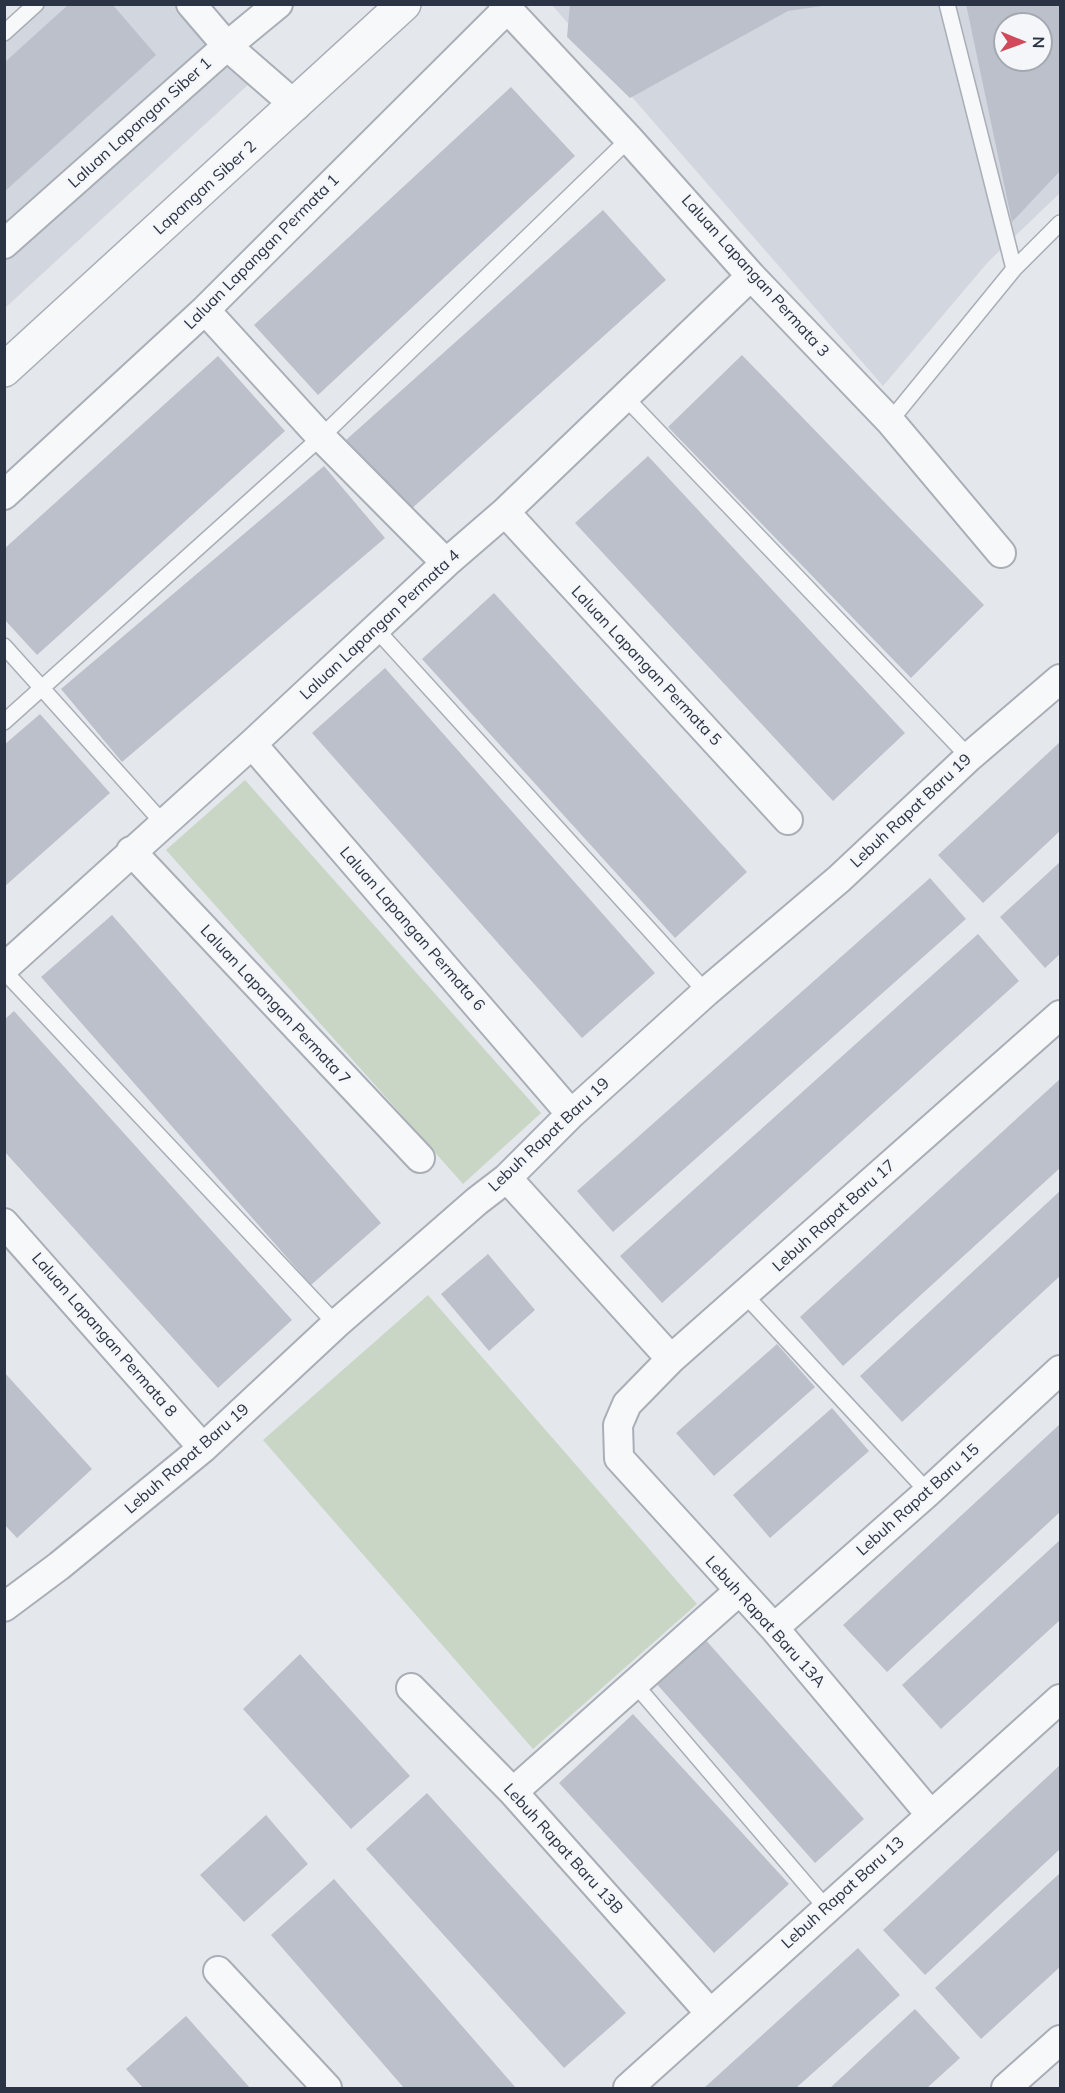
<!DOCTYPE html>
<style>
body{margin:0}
#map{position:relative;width:1065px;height:2093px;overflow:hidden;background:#e4e7ec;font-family:Mulish,sans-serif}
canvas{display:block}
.frame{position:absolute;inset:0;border:6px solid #2b3445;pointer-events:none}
.north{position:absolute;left:993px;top:12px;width:60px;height:60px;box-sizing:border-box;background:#f4f6f9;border:2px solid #a4a8b1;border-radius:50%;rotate:91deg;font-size:16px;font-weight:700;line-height:24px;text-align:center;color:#2b3445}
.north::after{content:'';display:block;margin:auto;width:21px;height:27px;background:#d1495b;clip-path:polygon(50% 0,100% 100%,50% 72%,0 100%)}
</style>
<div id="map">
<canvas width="1065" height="2093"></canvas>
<div class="frame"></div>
<div class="north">N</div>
</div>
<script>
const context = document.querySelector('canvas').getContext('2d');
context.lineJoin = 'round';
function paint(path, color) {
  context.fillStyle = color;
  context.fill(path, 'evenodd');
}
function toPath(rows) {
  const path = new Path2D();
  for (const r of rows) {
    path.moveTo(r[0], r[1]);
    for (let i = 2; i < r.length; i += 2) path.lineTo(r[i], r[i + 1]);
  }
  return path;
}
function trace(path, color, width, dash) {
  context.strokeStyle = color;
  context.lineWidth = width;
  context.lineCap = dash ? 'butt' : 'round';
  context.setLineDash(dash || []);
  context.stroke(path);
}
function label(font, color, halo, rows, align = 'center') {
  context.font = font + ' Mulish,sans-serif';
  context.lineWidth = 5;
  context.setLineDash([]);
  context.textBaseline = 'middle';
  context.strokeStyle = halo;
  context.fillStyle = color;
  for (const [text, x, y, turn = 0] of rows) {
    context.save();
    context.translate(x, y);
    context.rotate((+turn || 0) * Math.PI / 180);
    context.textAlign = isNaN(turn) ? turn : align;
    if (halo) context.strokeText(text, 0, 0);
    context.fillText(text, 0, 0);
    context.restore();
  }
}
paint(toPath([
 [41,5,178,5,250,83,5,308,4,37],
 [552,5,1060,5,1060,193,988,262,883,386],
 [1005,24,1041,24,1041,60,1005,60]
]), '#d2d6de');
paint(toPath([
 [245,780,541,1113,463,1184,166,850],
 [428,1295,697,1604,533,1749,263,1440]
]), '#c9d6c5');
paint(toPath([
 [69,4,112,4,156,55,4,192,4,63],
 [570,4,822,4,822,6,788,11,630,98,567,37],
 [966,4,1060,4,1060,171,1012,222],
 [1005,24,1041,24,1041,60,1005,60],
 [511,87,575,156,318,395,254,325],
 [603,210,666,280,409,511,346,440],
 [742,355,984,605,911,678,668,427],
 [218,356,285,431,37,655,4,619,4,549],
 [648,456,905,733,833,801,575,523],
 [324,466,385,538,122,762,61,689],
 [494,593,747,872,675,938,422,659],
 [385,668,655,973,582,1038,312,733],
 [40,714,110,793,4,887,4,745],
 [1060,742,1060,831,983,903,938,855],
 [1060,862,1060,954,1045,968,1000,917],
 [930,878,966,919,613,1232,577,1191],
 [112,915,381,1223,311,1285,41,977],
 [978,934,1019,981,662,1303,620,1256],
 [14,1011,292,1320,218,1388,4,1151,4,1020],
 [1060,1079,1060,1168,843,1366,800,1317],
 [1060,1191,1060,1276,902,1422,860,1376],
 [488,1254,535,1310,489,1351,441,1294],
 [777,1344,815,1387,714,1476,676,1433],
 [4,1372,92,1469,17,1538,4,1524],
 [832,1408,869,1451,770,1538,733,1495],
 [1060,1424,1060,1512,887,1672,843,1625],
 [1060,1540,1060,1620,941,1729,902,1685],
 [704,1638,864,1819,815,1863,655,1682],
 [300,1654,410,1776,351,1829,243,1709],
 [633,1714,789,1884,714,1953,559,1783],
 [1060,1765,1060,1849,925,1975,883,1930],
 [427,1793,626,2013,564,2068,366,1849],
 [266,1815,308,1864,244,1922,200,1875],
 [1060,1873,1060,1967,981,2039,935,1988],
 [334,1879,516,2088,404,2088,271,1935],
 [858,1948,900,1995,796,2088,704,2088],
 [915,2009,960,2058,927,2088,830,2088],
 [186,2016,250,2088,143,2088,126,2069]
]), '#bbc0ca');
const service = toPath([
 [947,4,1014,269],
 [4,33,36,4],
 [624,396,969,757],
 [890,421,1014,269,1060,223],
 [375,628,706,992],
 [4,646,163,823],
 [4,722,321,437,629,139],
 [4,971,336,1324],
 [745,1295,928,1492],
 [634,1683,827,1909]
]);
const minor = toPath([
 [191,4,227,46,296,106],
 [503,4,629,139,751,276,890,421,1001,553],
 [4,244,227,46,278,4],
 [205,310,321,437,446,563],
 [4,495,205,310,507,9],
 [505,512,788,820],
 [252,744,571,1114],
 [131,851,420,1158],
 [4,968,252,744,446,563,505,512,751,276],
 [507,1178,671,1359],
 [4,1223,203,1448],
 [4,1607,59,1566,203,1448,336,1324,477,1201,507,1178,571,1114,706,992,839,879,969,757,1060,679],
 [774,1628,928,1492,1060,1370],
 [411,1688,513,1792,710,2013],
 [513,1792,739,1591],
 [930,1814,774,1628,619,1458,618,1425,627,1404,671,1359,1060,1015],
 [218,1971,327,2088],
 [628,2088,1060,1699],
 [1006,2088,1060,2040]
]);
const tertiary = toPath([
 [4,370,404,4]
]);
trace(service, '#a9aeb7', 18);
trace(minor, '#a9aeb7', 32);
trace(tertiary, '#a9aeb7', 36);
trace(service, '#f7f8fa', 15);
trace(minor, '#f7f8fa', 28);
trace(tertiary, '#f7f8fa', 33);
label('16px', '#2b3445', '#f4f6f9', [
 ["Laluan Lapangan Siber 1",140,123,-42],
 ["Lapangan Siber 2",205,188,-42],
 ["Laluan Lapangan Permata 1",262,252,-45],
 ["Laluan Lapangan Permata 3",755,276,48],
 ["Laluan Lapangan Permata 4",380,625,-43],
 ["Laluan Lapangan Permata 5",646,666,47],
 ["Lebuh Rapat Baru 19",911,811,-43],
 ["Laluan Lapangan Permata 6",412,929,49],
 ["Laluan Lapangan Permata 7",275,1005,47],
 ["Lebuh Rapat Baru 19",549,1135,-43],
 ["Lebuh Rapat Baru 17",834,1216,-42],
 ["Laluan Lapangan Permata 8",104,1335,49],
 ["Lebuh Rapat Baru 19",187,1459,-41],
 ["Lebuh Rapat Baru 15",918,1500,-42],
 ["Lebuh Rapat Baru 13A",765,1622,48],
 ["Lebuh Rapat Baru 13B",563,1849,48],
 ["Lebuh Rapat Baru 13",843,1893,-42]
]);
</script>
